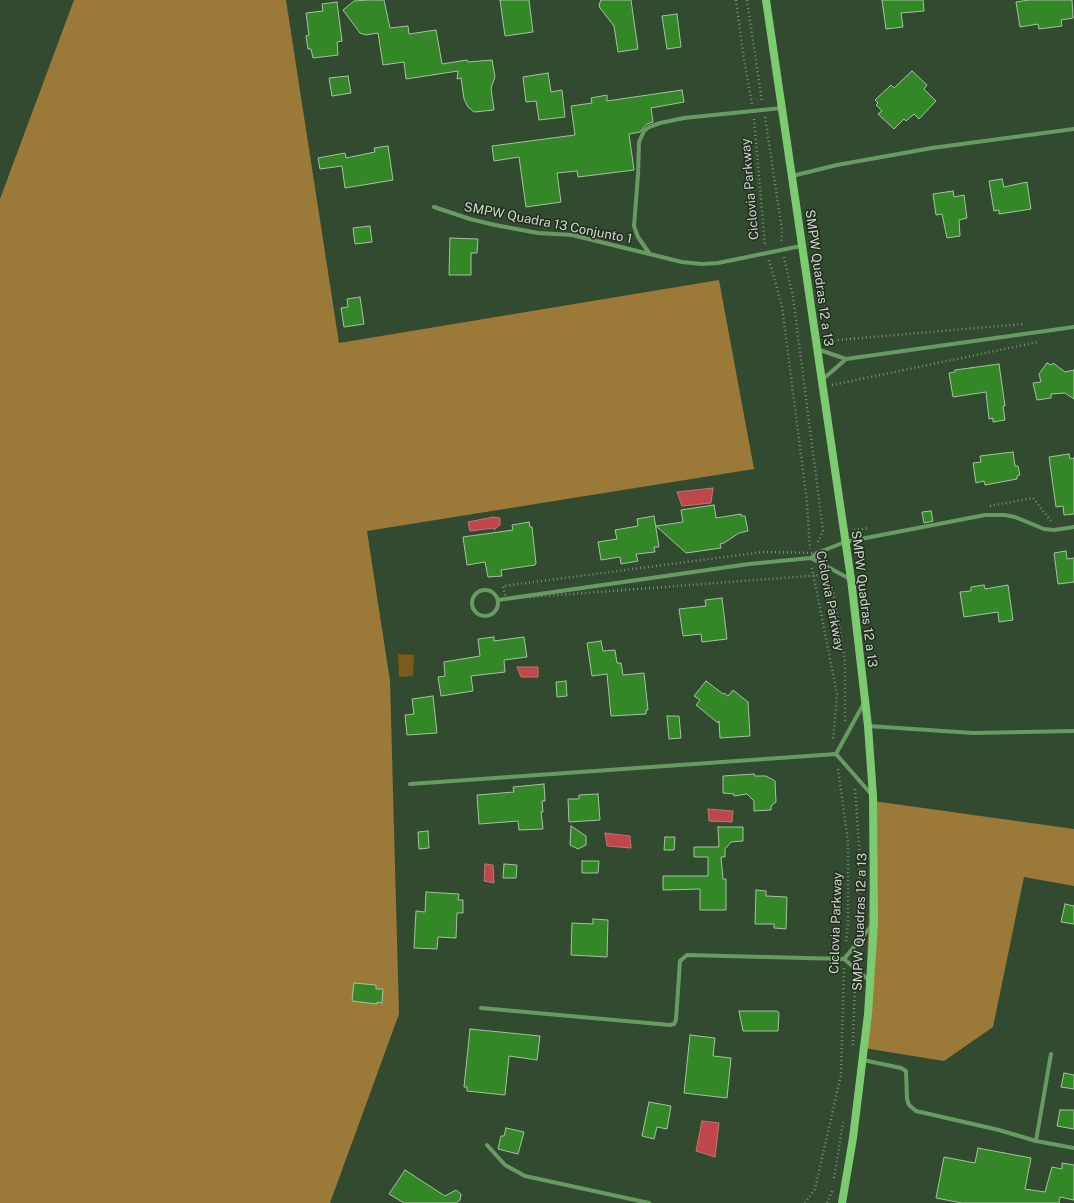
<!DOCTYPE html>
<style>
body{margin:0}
canvas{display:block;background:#324a2f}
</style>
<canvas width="1074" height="1203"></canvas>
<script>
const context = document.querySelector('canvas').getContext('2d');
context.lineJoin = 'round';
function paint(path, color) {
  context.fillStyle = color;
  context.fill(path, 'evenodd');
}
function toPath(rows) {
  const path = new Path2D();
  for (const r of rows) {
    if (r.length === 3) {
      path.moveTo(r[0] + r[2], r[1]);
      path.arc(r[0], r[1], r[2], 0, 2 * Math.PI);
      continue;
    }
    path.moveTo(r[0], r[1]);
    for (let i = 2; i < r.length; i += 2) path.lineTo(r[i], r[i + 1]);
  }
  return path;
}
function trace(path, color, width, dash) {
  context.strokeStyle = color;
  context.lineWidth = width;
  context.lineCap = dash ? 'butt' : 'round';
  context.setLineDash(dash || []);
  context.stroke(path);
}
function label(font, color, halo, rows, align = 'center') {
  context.font = font + ' "Public Sans",sans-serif';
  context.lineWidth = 3;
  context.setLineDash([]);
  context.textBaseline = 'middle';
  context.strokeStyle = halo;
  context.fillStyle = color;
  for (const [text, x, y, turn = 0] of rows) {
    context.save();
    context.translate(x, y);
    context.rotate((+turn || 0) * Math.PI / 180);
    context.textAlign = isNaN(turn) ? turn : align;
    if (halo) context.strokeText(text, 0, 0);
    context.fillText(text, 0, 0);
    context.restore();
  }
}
paint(toPath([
 [398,654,414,655,413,676,399,677]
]), '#7b5b19');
paint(toPath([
 [74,0,286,0,339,343,719,280,754,469,367,531,390,681,399,1014,330,1203,0,1203,0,199],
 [873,801,1074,829,1074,886,1024,877,993,1027,944,1061,864,1048]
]), '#9b7938');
const water = toPath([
 [713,488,711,503,682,506,677,492,713,488],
 [493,517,500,518,500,525,494,530,494,528,470,531,468,522,493,517],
 [517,667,538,667,538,677,521,677,517,667],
 [708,809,733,811,732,822,709,821,708,809],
 [605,833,630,836,631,848,607,846,605,833],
 [485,864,493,865,494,883,484,881,485,864],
 [702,1121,719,1123,715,1157,696,1151,702,1121]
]);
paint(water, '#bf474c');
trace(water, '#c37372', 1);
const building = toPath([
 [367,0,384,0,390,28,408,26,409,34,436,30,442,64,467,60,468,62,492,60,495,77,491,88,494,110,474,112,468,107,464,99,461,78,457,79,458,71,406,79,404,62,383,65,378,33,366,35,360,33,343,10,354,1,367,0],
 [500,0,529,0,533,32,505,36,500,0],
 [601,0,631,0,638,49,618,52,614,26,600,8,599,5,601,0],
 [882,0,923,0,924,11,901,13,903,27,886,29,882,0],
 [1029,0,1072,0,1073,18,1061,20,1062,26,1039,29,1038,24,1020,27,1016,2,1029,0],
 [337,2,342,41,337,42,338,55,313,58,311,49,308,49,306,36,309,35,306,13,323,11,322,4,337,2],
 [677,14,681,47,667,49,662,16,677,14],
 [912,71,927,85,924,89,936,101,919,119,914,114,906,121,904,119,894,129,878,114,882,111,876,105,878,103,875,100,891,85,894,88,912,71],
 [548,73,551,92,562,90,565,117,539,120,536,101,526,102,523,77,548,73],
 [348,76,351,93,332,96,329,78,348,76],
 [682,90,684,102,651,108,653,122,647,124,640,132,629,134,634,170,578,177,577,171,557,173,561,202,526,207,519,157,494,161,492,146,575,135,571,106,592,103,591,98,607,95,607,101,682,90],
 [388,146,393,180,345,188,342,166,320,169,318,158,345,153,346,158,375,152,374,148,388,146],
 [1002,179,1004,187,1027,182,1031,209,999,214,999,210,994,211,989,181,1002,179],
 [953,191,954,197,964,195,967,218,959,220,960,236,947,238,942,214,936,215,933,194,953,191],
 [370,226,372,242,355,244,353,228,370,226],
 [450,238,478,239,477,253,471,253,471,275,449,275,450,238],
 [360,297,364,324,344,327,341,308,348,307,347,299,360,297],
 [1047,363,1051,365,1053,363,1065,372,1074,370,1074,399,1065,393,1051,394,1051,398,1037,400,1033,383,1041,382,1039,374,1047,363],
 [999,364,1005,406,1003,406,1005,420,993,422,993,418,989,419,986,392,953,397,949,373,955,372,955,370,999,364],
 [1013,452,1015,466,1018,466,1020,475,1017,476,1017,479,985,485,984,481,976,483,973,463,981,462,980,456,1013,452],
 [1069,454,1070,459,1074,458,1074,514,1064,515,1063,506,1056,507,1049,457,1069,454],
 [714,505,716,518,741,514,741,516,745,516,748,531,739,533,724,543,720,544,721,548,686,553,656,526,683,522,681,510,714,505],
 [931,511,933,521,924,523,922,512,931,511],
 [654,516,659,547,654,547,655,552,636,554,638,561,621,564,620,557,601,560,598,542,617,539,615,530,638,526,637,519,654,516],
 [529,522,530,527,532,527,536,563,535,565,501,570,502,576,488,577,485,562,467,565,463,537,513,530,512,525,529,522],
 [1066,551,1067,559,1074,558,1074,582,1058,584,1054,553,1066,551],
 [984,585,985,589,1008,585,1013,620,999,622,998,612,964,617,960,592,971,591,971,587,984,585],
 [722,598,727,639,702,642,701,634,683,636,679,609,706,606,705,600,722,598],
 [494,637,494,641,524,637,527,657,504,660,505,672,471,676,473,691,441,696,438,677,445,676,444,662,480,656,478,639,494,637],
 [601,641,603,651,615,650,617,663,621,663,623,675,644,673,648,710,646,710,646,714,611,716,607,674,592,676,587,643,601,641],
 [566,681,567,696,557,697,556,682,566,681],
 [706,681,723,694,724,693,728,696,733,690,748,702,750,736,720,738,719,721,718,723,696,705,700,700,694,696,706,681],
 [433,696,437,733,407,735,405,715,414,714,412,699,433,696],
 [667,716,679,716,681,738,669,739,667,716],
 [754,774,755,776,766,776,775,781,776,802,771,806,771,810,754,811,754,801,747,794,734,796,734,794,723,793,723,776,754,774],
 [544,784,545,801,542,801,543,812,541,812,543,829,519,830,518,821,479,824,477,795,514,792,513,787,544,784],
 [598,794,600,820,569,822,568,799,579,799,579,795,598,794],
 [571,826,586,836,586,845,578,849,570,845,571,826],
 [718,827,743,827,743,841,731,842,725,849,725,857,721,857,723,879,726,879,726,910,700,910,700,889,663,890,663,876,708,876,708,857,694,857,694,847,719,847,718,827],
 [428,831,429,848,419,849,418,832,428,831],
 [665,837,675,837,674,850,664,850,665,837],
 [582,861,599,861,598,873,582,873,582,861],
 [504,864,517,865,516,878,503,878,504,864],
 [756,890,766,891,766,896,787,897,786,929,774,928,774,924,755,924,756,890],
 [426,892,459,894,458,900,463,900,463,913,457,913,456,938,438,937,437,949,414,948,416,911,425,912,426,892],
 [1065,904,1074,906,1074,924,1061,922,1065,904],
 [593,919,608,920,607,957,571,955,572,923,593,924,593,919],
 [354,983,376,985,376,989,383,989,382,1003,377,1002,377,1004,352,1001,354,983],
 [739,1011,777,1011,779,1013,778,1031,743,1031,739,1011],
 [470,1029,540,1036,537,1060,509,1056,505,1095,467,1091,467,1087,464,1087,470,1029],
 [690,1035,715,1038,713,1056,731,1058,727,1098,684,1093,690,1035],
 [1064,1073,1074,1075,1074,1089,1061,1087,1064,1073],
 [649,1102,671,1106,667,1129,657,1127,654,1139,642,1136,649,1102],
 [1060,1110,1074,1110,1074,1129,1057,1126,1060,1110],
 [506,1128,524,1132,518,1154,498,1149,501,1136,504,1136,506,1128],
 [978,1148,1031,1158,1025,1189,1045,1192,1052,1167,1062,1169,1062,1163,1074,1165,1074,1200,1060,1197,1059,1203,962,1203,936,1198,944,1157,975,1163,978,1148],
 [405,1170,445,1196,456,1190,461,1194,460,1200,456,1203,404,1203,389,1194,405,1170]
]);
paint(building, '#338727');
trace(building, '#a6c2a2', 1);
trace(toPath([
 [736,0,744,60,752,104],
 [747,0,762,102],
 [765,117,782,230,781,243],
 [754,119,765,246],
 [784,257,793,297,823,531,817,544],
 [769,260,782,306,807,502,810,549],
 [826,341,1023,324],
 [832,385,1038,342],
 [990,506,1033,498,1051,521],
 [854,530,869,528],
 [763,552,817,553,820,563,821,575,506,599,503,586,763,552],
 [812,568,837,694,833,741],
 [820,573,833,591,845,661,845,721],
 [838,769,848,842,848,924,846,943],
 [855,789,860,858,857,931],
 [853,1045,855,978],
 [834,1178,843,1122],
 [805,1203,815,1189,841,1075,844,968],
 [827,1203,833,1189]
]), '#7c8f79', 2.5, [1, 3]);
trace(toPath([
 [792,176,837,165,932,148,1074,129],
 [434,207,470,219,495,225,538,233,572,235,682,262,702,264,718,263,801,246],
 [649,253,638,237,634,226,638,175,639,142,644,131,649,127,660,123,684,118,782,108],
 [817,349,846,359,1074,327],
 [822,380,846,359],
 [811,558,850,579],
 [485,603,13],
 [498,600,749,564,811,558,817,553,845,542,985,515,1005,515,1015,517,1044,529,1054,530,1074,527],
 [868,726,973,733,1074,731],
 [836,754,864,703],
 [836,754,871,794],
 [410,784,836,754],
 [844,959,873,924],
 [481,1008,670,1025,674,1024,676,1020,680,961,687,955,844,959,870,981],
 [863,1060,901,1068,906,1071,907,1099,909,1105,916,1111,999,1130,1036,1141,1074,1148],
 [1036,1141,1051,1054],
 [487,1145,505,1165,525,1176,649,1203]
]), '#6a9a63', 4);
trace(toPath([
 [766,0,851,579,868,726,873,796,874,923,868,1014,853,1138,842,1203]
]), '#7ccb71', 8);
label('13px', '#ccdbca', '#222d20', [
 ["Ciclovia Parkway",750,189,-95],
 ["SMPW Quadra 13 Conjunto 1",548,223,11],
 ["SMPW Quadras 12 a 13",819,278,82],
 ["SMPW Quadras 12 a 13",864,599,83],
 ["Ciclovia Parkway",830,601,79],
 ["SMPW Quadras 12 a 13",860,922,-88],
 ["Ciclovia Parkway",836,923,-88]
]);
</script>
